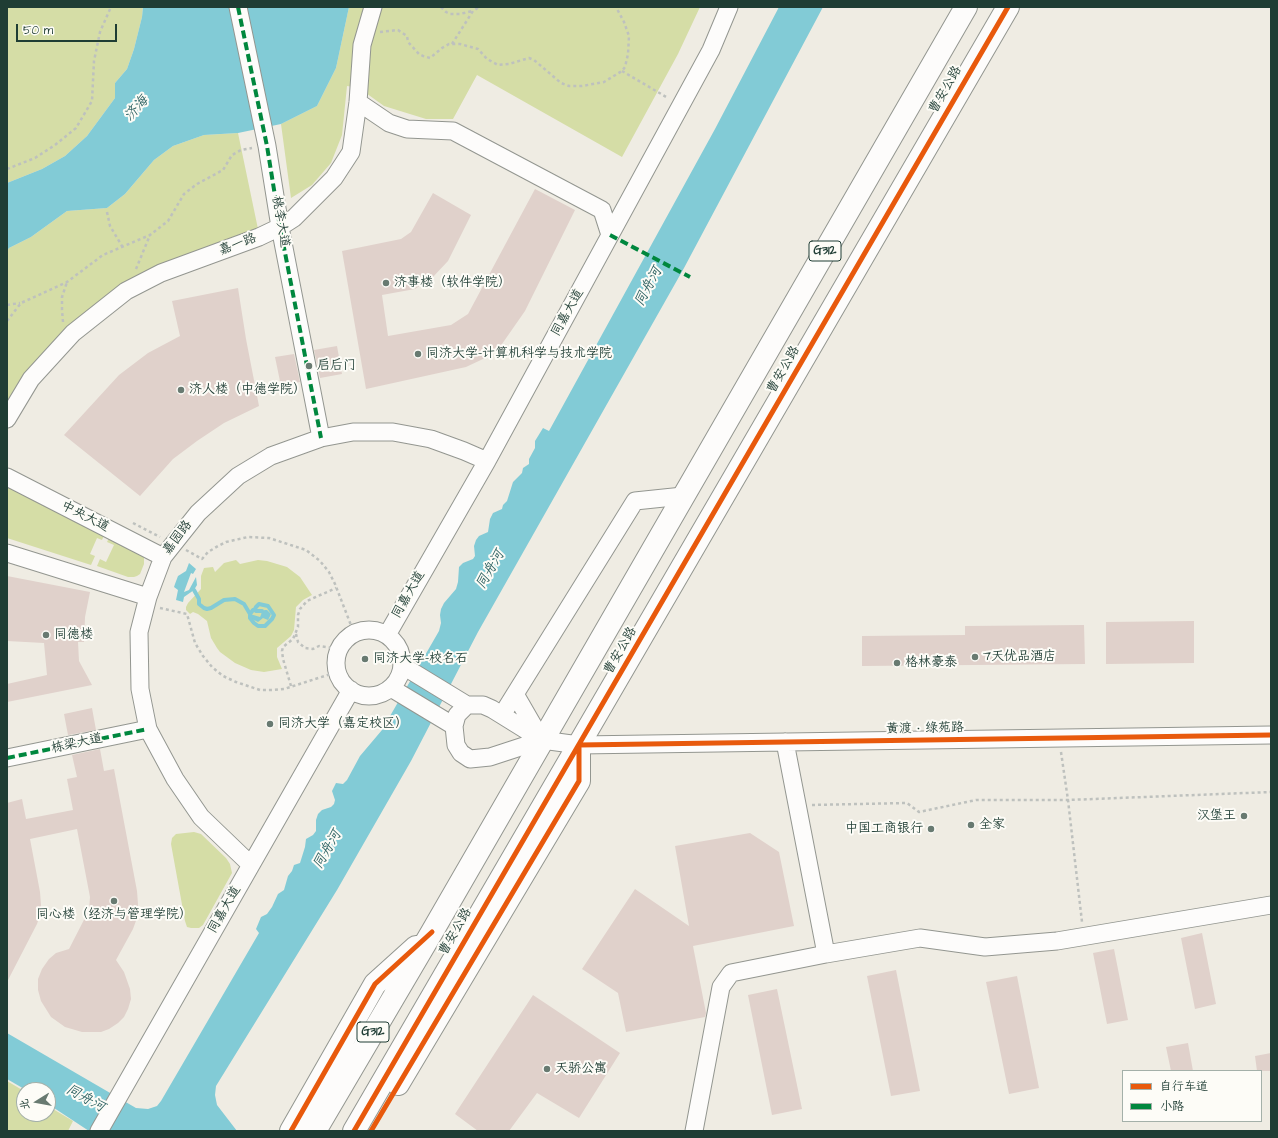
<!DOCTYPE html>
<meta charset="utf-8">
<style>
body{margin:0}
#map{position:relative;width:1278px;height:1138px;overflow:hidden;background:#efece3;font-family:"Architects Daughter","LXGW WenKai TC",sans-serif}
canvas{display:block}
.frame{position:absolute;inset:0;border:8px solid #1f3d34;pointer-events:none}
.legend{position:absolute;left:1122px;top:1070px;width:140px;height:52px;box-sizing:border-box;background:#fdfcf7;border:1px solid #a4b0a9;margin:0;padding:5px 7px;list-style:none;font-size:12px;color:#1f3d34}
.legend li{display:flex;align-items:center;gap:8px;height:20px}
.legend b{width:20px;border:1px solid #a4b0a9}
.north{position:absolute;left:16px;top:1082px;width:40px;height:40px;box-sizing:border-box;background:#fdfcf7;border:1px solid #a4b0a9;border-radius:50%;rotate:259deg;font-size:11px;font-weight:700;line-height:16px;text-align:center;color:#1f3d34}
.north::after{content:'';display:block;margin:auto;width:14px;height:18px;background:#687a71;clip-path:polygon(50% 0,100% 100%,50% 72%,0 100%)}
.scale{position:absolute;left:16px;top:24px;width:101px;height:18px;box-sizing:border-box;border:2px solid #1f3d34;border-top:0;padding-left:5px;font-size:12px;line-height:14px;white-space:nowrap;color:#1f3d34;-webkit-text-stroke:3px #fdfcf7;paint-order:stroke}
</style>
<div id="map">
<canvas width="1278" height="1138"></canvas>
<div class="frame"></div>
<ul class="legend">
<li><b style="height:5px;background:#e8590c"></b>自行车道</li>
<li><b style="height:5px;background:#00873e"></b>小路</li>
</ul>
<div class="north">北</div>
<div class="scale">50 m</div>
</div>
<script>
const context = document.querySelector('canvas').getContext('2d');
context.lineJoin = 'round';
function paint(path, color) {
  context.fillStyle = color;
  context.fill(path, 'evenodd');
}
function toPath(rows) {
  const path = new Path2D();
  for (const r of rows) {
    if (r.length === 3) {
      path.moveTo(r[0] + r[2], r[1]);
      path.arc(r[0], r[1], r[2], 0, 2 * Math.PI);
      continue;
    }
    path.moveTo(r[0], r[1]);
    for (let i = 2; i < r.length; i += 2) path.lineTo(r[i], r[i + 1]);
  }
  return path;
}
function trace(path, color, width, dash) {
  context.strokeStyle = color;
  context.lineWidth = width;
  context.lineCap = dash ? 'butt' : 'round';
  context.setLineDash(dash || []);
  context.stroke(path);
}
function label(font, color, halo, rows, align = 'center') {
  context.font = font + ' "Architects Daughter","LXGW WenKai TC",sans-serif';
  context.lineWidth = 4;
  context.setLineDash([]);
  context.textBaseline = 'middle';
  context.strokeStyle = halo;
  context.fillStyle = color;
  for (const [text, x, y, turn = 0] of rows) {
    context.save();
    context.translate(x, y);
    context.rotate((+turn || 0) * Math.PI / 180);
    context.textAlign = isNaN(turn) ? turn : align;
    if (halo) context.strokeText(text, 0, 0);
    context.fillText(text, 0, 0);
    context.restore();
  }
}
paint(toPath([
 [7,7,143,7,142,17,134,49,127,69,115,83,115,98,87,136,65,156,42,169,7,183],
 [349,7,700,7,678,54,622,157,477,75,453,119,426,119,384,106,359,88,347,86,342,135,331,163,312,185,291,198,281,124,317,106,336,68],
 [238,133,258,229,125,284,86,312,52,346,7,405,7,251,9,248,31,237,67,211,107,208,125,194,154,160,173,146,204,135],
 [7,483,105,533,102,540,97,538,90,554,95,556,91,565,7,538],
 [110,536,144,555,144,564,140,574,137,576,134,577,128,577,97,566,100,559,106,562,114,545,107,542],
 [236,560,240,564,258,560,267,561,287,567,300,577,312,595,303,600,296,607,294,630,291,636,277,648,277,657,282,669,264,672,251,670,235,663,220,652,217,648,211,638,207,621,198,614,193,612,190,614,186,610,186,607,188,603,201,589,201,576,204,568,213,567,215,572,224,563],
 [194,832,201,834,226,858,230,864,232,873,203,925,199,928,191,928,187,927,185,921,171,844,172,838,176,834],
 [7,1081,24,1091,24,1114,48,1114,48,1106,73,1121,68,1131,7,1131]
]), '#d5dda6');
paint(toPath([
 [143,7,349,7,336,68,317,106,281,124,238,133,204,135,173,146,154,160,125,194,107,208,67,211,31,237,9,248,7,251,7,183,42,169,65,156,87,136,115,98,115,83,127,69,134,49,142,17],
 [779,7,823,7,684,268,478,632,411,761,337,890,216,1086,215,1095,217,1105,237,1131,89,1131,48,1104,48,1090,26,1090,7,1079,7,1033,136,1108,148,1109,157,1106,161,1101,259,933,256,929,261,917,267,914,272,907,278,894,284,890,288,876,292,871,294,865,300,863,305,847,306,839,313,835,316,831,316,820,318,814,322,810,331,807,334,804,335,800,332,791,336,783,343,784,347,780,360,756,382,730,439,631,441,623,440,615,441,609,444,603,456,589,458,582,459,567,463,563,473,559,475,556,474,546,476,540,479,536,488,532,490,519,493,513,502,509,503,505,507,501,513,482,522,473,523,468,529,464,529,459,535,448,535,441,543,428,549,431,715,129],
 [189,563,196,569,193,574,191,573,184,592,189,590,196,577,197,585,194,590,184,597,183,602,176,600,178,590,174,587,175,584,178,576,186,571],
 [265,610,267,610,271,614,268,620,263,618,258,622,250,618,250,614,260,617,261,615,262,611]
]), '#82cbd6');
trace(toPath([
 [194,590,199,599,199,604,204,608,207,609,211,608,224,600,235,599,244,604,250,614],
 [259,604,268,606,274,615,272,619,265,626,258,626,254,623,250,618,250,614,253,610,255,609,256,607,259,604],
 [255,609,256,611,262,611]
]), '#82cbd6', 4);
paint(toPath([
 [535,189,575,210,525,311,502,344,483,359,466,367,366,389,342,251,401,239,411,232,433,193,471,215,448,261,432,278,415,289,382,295,388,336,451,325,468,314],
 [238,288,246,339,259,406,224,423,197,441,173,459,140,496,64,435,119,375,148,353,180,336,172,301],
 [337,346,342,374,320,378,314,350],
 [294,354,300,382,281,386,275,357],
 [7,576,90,592,85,617,84,642,78,642,79,661,92,685,7,702,7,684,47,675,44,643,7,641],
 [1194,621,1194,663,1106,664,1106,622],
 [1084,625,1085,664,862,666,862,636,965,635,965,626],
 [92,708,96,730,68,735,64,714],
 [100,749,104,771,114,769,137,891,138,904,137,918,133,929,116,960,124,972,130,989,131,999,128,1009,124,1017,118,1023,109,1029,101,1032,82,1032,65,1027,51,1017,41,1001,38,990,38,979,42,969,49,959,56,953,69,949,89,910,90,897,77,829,30,839,40,892,41,905,40,915,37,924,7,982,7,803,22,799,26,819,73,810,67,779,77,777,72,755],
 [750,833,779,852,794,926,693,946,706,1013,705,1017,626,1032,618,993,582,969,635,889,689,926,675,846],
 [1202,933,1216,1004,1195,1009,1181,938],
 [1114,949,1128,1020,1107,1024,1093,953],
 [896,970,920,1091,891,1096,867,976],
 [1017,976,1039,1088,1009,1094,986,982],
 [777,989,802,1109,772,1115,748,995],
 [533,995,620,1053,579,1118,537,1093,509,1131,478,1131,455,1114],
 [1188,1043,1193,1071,1171,1071,1166,1047],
 [1271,1053,1271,1071,1257,1071,1255,1056]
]), '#e0d1cb');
const minor = toPath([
 [238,7,267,146,280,227,321,438],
 [358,102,389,123,407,129,453,131,602,210,610,235],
 [7,419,31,379,73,333,126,291,161,273,259,237,280,227,294,218,334,178,351,152,358,102,362,45,373,7],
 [7,477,163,557],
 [7,553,148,597],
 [369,663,33],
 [387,635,487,461,711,50,729,7],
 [403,666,467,705],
 [391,688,454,726],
 [515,694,541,739],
 [502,715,635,501,683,496],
 [542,740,492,709,483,705,467,705,457,715,454,726,456,745,461,753,470,759,490,757,542,740,579,745,1271,735],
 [7,758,148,729],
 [251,865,201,817,175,779,148,729,140,689,139,632,148,597,163,557,198,513,238,476,271,456,321,438,353,432,393,432,431,439,464,451,487,461],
 [826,954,920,938,985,947,1057,941,1271,905],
 [99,1131,351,690],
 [694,1131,721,987,731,973,826,954,785,742]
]);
const highway = toPath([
 [398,1084,579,781,579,746],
 [291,1131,375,984,416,947],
 [315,1131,432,932,966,7],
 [354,1131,1008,7]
]);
trace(minor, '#939690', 19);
trace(highway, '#939690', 24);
trace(toPath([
 [441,7,446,12,450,14,460,14,472,11],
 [380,32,398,30,407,36,408,42,419,54,423,56,430,58,442,48,449,44,460,44,478,49,487,59,498,65,509,64,529,58,534,60,561,83,569,86,582,86,604,82,622,71,625,67,628,54,629,36,624,22,616,7],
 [452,44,473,11,479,7],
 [622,71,668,98],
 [7,169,35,158,55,145,76,128,92,101,94,61,100,32,111,7],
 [107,212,110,226,122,246],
 [136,269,150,235],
 [7,305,20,303],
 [7,321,21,303,67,282,103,255,150,235,168,221,184,194,197,184,223,170,232,155,241,150,252,148],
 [63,322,62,310,62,297,67,282],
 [133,523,160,537],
 [186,550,202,559,208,552,218,546,226,542,248,537,269,538,306,550,320,561,329,572,335,584,354,633],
 [160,608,187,614,195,643,203,656,212,667,223,676,236,682,260,690,272,690,284,689,337,672],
 [296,634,298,642,305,648,313,649,319,646,339,649],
 [291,686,283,659,282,651,283,647,293,639,295,634,298,627,298,615,300,609,307,601,336,588],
 [1061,752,1068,800,1082,922],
 [812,805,907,803,919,812,976,800,1068,800,1271,792]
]), '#bec1be', 2.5, [3, 3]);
trace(minor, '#fdfcfb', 17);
trace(highway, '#fdfcfb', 22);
trace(toPath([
 [238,7,267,146,280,227,321,438],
 [610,235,690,277],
 [7,758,148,729]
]), '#00873e', 4, [8, 4]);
trace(toPath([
 [579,745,1271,735],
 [291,1131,375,984,432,932],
 [354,1131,1008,7],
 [371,1131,579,781,579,745]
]), '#e8590c', 5);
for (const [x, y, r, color] of [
 [386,283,4,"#687a71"],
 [418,354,4,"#687a71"],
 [309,366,4,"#687a71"],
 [181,390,4,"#687a71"],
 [46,635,4,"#687a71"],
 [975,657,4,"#687a71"],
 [365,659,4,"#687a71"],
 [897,663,4,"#687a71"],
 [270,724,4,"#687a71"],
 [1244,816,4,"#687a71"],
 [971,825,4,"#687a71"],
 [931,829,4,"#687a71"],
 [114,901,4,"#687a71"],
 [547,1069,4,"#687a71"]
]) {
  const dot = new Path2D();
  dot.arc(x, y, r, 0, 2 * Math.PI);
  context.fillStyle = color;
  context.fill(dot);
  trace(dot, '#fdfcf7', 1.5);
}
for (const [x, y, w] of [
 [825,251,32],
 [373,1032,32]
]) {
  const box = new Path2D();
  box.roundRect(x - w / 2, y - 10, w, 20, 3);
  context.fillStyle = '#fdfcf7';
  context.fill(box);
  trace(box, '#1f3d34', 1);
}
label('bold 12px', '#1f3d34', null, [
 ["G312",825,251],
 ["G312",373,1032]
]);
label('13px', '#1f3d34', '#fdfcf7', [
 ["曹安公路",946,90,-60],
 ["桃李大道",280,222,80],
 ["嘉一路",238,245,-21],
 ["同嘉大道",568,313,-61],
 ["曹安公路",784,370,-60],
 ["中央大道",85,517,27],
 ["嘉园路",178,538,-53],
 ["同嘉大道",409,595,-60],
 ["曹安公路",621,651,-60],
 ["黄渡 • 绿苑路",925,729,-1],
 ["栋梁大道",77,744,-12],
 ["同嘉大道",225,910,-60],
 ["曹安公路",456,932,-60]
]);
label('13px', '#1f3d34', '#fdfcf7', [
 ["济事楼（软件学院）",394,283],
 ["同济大学-计算机科学与技术学院",426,354],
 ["启后门",317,366],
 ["济人楼（中德学院）",189,390],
 ["同德楼",54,635],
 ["7天优品酒店",983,657],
 ["同济大学-校名石",373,659],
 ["格林豪泰",905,663],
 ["同济大学（嘉定校区）",278,724],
 ["汉堡王",1236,816,"right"],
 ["全家",979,825],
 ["中国工商银行",923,829,"right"],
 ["同心楼（经济与管理学院）",114,915,"center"],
 ["天骄公寓",555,1069]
], 'left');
label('italic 14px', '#2f6363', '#fdfcf7', [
 ["济海",137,109,-48],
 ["同舟河",649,287,-62],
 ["同舟河",491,570,-60],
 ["同舟河",328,850,-60],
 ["同舟河",85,1099,29]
]);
</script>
